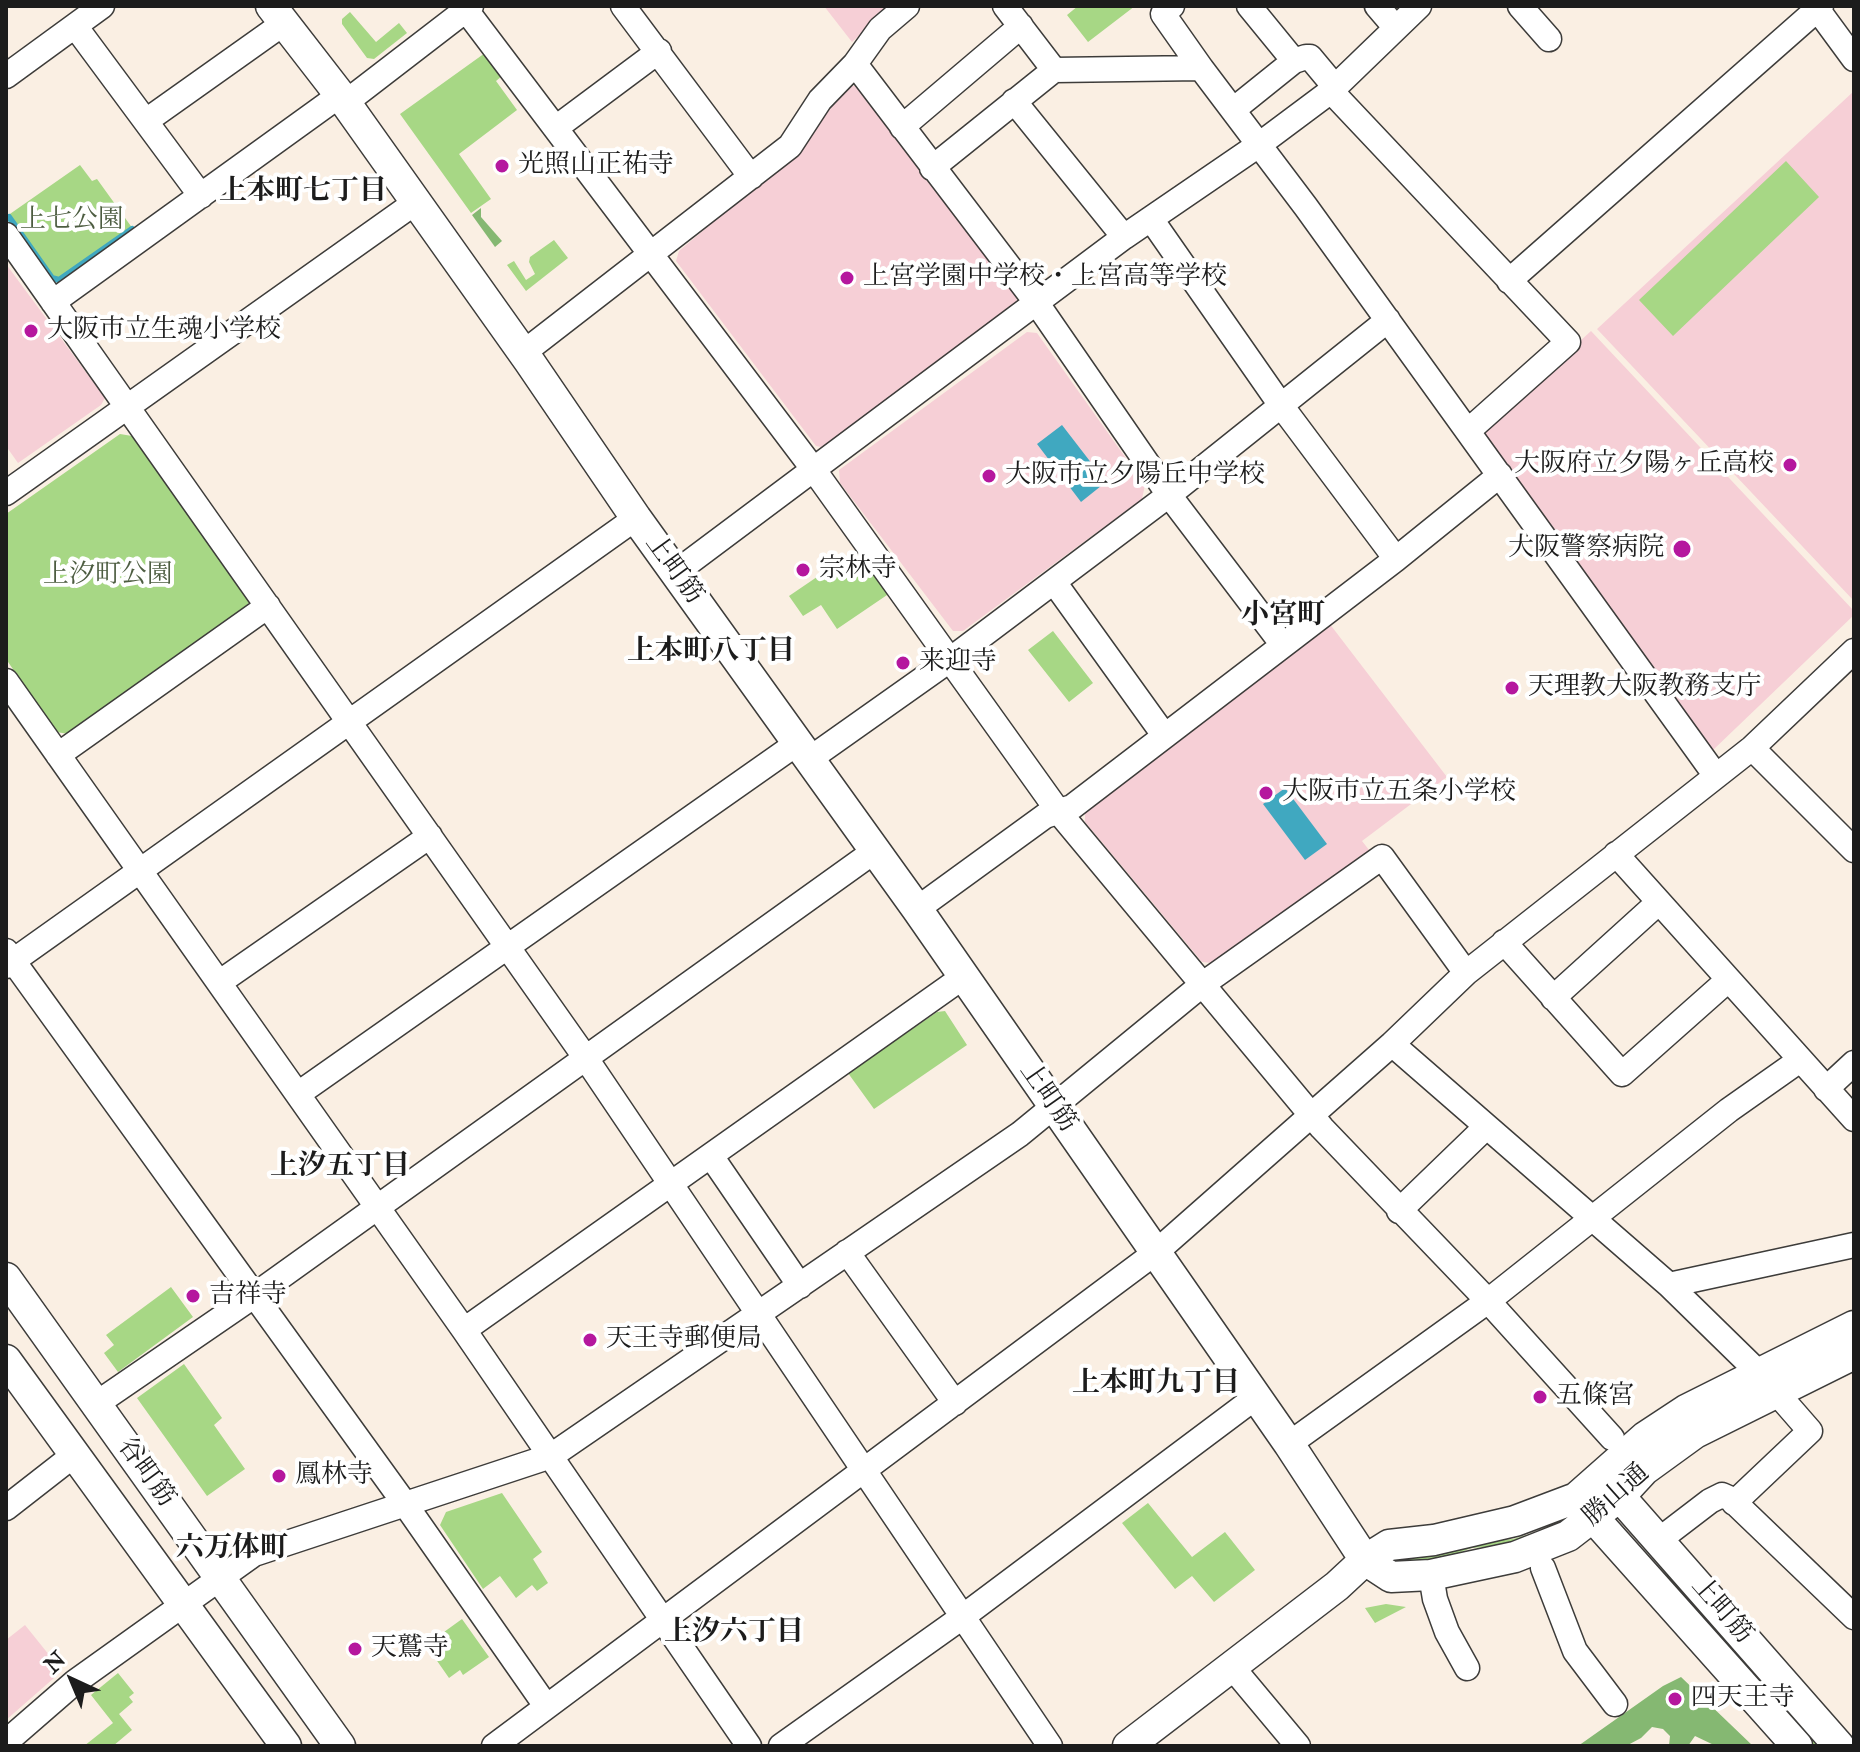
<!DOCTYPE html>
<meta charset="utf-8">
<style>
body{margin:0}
#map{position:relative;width:1860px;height:1752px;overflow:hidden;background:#faefe3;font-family:"IM FELL Double Pica",serif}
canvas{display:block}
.frame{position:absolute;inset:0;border:8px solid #1c1c1c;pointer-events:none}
.north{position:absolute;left:32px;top:1640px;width:80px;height:80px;-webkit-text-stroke:6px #fff;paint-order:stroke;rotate:316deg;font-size:22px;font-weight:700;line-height:32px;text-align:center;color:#1c1c1c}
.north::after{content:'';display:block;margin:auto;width:28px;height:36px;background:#1c1c1c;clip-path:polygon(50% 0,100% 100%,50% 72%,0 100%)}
</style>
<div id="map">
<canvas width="1860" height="1752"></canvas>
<div class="frame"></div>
<div class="north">N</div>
</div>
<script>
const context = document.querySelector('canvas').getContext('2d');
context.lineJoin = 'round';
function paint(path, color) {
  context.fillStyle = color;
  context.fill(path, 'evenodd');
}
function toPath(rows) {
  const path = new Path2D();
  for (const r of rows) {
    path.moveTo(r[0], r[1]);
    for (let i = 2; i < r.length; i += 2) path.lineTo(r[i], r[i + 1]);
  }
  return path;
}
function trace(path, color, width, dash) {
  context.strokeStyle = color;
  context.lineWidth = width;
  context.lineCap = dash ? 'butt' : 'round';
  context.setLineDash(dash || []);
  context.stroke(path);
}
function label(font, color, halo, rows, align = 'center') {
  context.font = font + ' "IM FELL Double Pica","Noto Serif JP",serif';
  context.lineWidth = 8;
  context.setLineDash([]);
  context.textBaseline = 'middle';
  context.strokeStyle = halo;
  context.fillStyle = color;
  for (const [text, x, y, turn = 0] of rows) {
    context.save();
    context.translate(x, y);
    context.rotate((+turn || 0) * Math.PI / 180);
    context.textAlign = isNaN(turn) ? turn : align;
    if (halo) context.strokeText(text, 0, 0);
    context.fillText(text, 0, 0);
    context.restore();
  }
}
paint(toPath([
 [824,6,891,6,852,42],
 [858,85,1017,295,1016,306,827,448,816,446,676,261,679,251,800,148,847,87],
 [1854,91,1854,601,1597,329],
 [6,264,105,398,101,405,18,463,6,446],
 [1591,331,1854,611,1854,615,1713,750,1706,748,1666,687,1524,487,1481,432],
 [1027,332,1037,333,1145,485,1142,499,963,631,953,631,840,483,839,470],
 [1329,623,1447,777,1362,841,1373,855,1213,963,1202,962,1085,822,1085,809],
 [25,1625,62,1671,6,1720,6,1640]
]), '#f6cfd6');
paint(toPath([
 [1078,6,1135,6,1088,42,1067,15],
 [350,12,376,42,399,23,407,33,374,59,367,58,342,24,342,19],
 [485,53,502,76,496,81,517,110,459,154,491,199,471,213,400,114],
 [1786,161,1819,197,1673,336,1639,300],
 [80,165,92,181,97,179,133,229,59,281,52,279,7,216],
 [554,240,568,258,526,291,507,265,514,261,526,280,535,274,529,262,530,257],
 [120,434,132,436,250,597,247,608,69,734,56,732,6,659,6,514],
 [836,564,848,580,871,565,890,593,837,629,821,605,803,616,789,596],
 [1053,631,1093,683,1069,702,1028,650],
 [945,1011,967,1045,874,1109,848,1073,937,1012],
 [171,1287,193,1317,118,1372,104,1353,114,1345,106,1335],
 [184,1364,222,1418,214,1425,245,1469,207,1496,137,1398],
 [502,1493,542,1552,533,1559,548,1583,537,1591,532,1585,516,1598,500,1576,483,1589,440,1525,446,1512],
 [1148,1503,1192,1557,1225,1532,1255,1570,1214,1602,1192,1576,1175,1589,1122,1523],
 [1570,1517,1573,1519,1511,1545,1472,1548,1449,1556,1398,1563,1394,1559,1471,1542,1513,1539,1540,1531],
 [1691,1600,1822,1746,1810,1746,1740,1667],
 [1386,1604,1406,1607,1375,1623,1365,1608],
 [462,1619,489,1657,463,1675,460,1670,449,1678,426,1645],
 [118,1673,134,1693,129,1697,133,1702,119,1714,132,1730,113,1746,84,1746,113,1723,91,1695]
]), '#a7d785');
paint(toPath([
 [481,208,481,217,502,241,495,247,472,215],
 [1681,1677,1753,1746,1716,1746,1695,1736,1688,1746,1669,1746,1670,1736,1663,1729,1652,1727,1641,1738,1626,1746,1578,1746,1663,1686]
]), '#85b872');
paint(toPath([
 [1062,425,1106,482,1081,502,1037,444],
 [1285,788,1327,844,1305,860,1263,804]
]), '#40a8c0');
trace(toPath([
 [9,217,52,278,59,280,132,229]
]), '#40a8c0', 6);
const minor = toPath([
 [623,6,751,177],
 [1005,6,1054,70,1201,68,1306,207,1716,776],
 [1172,6,1163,14,1201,68],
 [1249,6,1294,61],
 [1377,6,1395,27],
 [1520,6,1549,39],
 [1815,6,1854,59],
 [466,10,814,470,1058,811,1322,1128,1489,1302,1612,1438],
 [75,26,201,196],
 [855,64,1036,302,1169,495,1283,645],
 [6,76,102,6],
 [1331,91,1568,342,1468,431],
 [1014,101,1124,237],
 [345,103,471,6],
 [1233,110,1294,61,1306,57,1310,57,1335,87],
 [146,121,284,23],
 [557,127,659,51],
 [902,127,1021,26],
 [932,168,1054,70],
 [1151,219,1280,404,1396,559],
 [6,235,585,1057,1050,1746],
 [1509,281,1821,6],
 [53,302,340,95],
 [523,353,790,146,820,100,855,64,880,29,907,6],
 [6,493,416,202],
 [675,573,1124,237,1260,144,1331,91,1419,6],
 [1054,582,1164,735],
 [6,681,464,1330,749,1746],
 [1752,748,1854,850],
 [58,755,268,606],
 [811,758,951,659,1169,495,1388,320],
 [1616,854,1854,1119],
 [917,909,1045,816,1072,807,1396,559,1500,475],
 [1504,942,1622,1074,1728,980],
 [6,951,405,1504,546,1706],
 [6,966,636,518],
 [220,982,430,836],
 [1553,998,1659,902],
 [1392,1044,1669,1285,1758,1372],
 [1826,1089,1854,1063],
 [298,1094,799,742],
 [711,1156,800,1286],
 [1399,1211,1486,1127],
 [847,1252,955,1403],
 [1669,1285,1854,1245],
 [464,1330,963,977],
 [96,1404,255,1295,876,850],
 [1289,1444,1488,1301,1729,1110,1800,1060],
 [1734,1503,1810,1431,1776,1392],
 [6,1508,74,1455],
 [1659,1540,1710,1501,1722,1495,1731,1499,1854,1617],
 [1543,1568,1575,1651,1615,1704],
 [1431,1575,1435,1599,1447,1632,1467,1668],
 [1232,1667,1298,1746],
 [6,1742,75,1682,254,1554,551,1456,1020,1134,1203,984,1382,857,1466,973],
 [494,1746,1155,1253,1392,1044,1466,973,1752,748,1854,651],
 [781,1746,961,1618,1256,1397]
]);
const major = toPath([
 [271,6,340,95,529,361,636,518,917,909,1289,1444,1365,1560,1391,1577,1431,1575,1515,1557,1568,1536,1620,1496,1644,1470,1695,1433,1854,1354],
 [6,1278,340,1746],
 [6,1360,286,1746],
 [1607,1482,1839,1746],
 [1583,1506,1797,1746],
 [1128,1746,1337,1586,1365,1560,1389,1545,1434,1540,1515,1521,1576,1498,1645,1437,1686,1410,1854,1326]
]);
trace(minor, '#3d3c3a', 27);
trace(major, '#3d3c3a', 33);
trace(minor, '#fff', 24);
trace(major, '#fff', 30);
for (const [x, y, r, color] of [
 [502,166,8,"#b5179e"],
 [847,278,8,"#b5179e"],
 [31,331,8,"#b5179e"],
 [1790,465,8,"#b5179e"],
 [989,476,8,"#b5179e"],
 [1682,549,10,"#b5179e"],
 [803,570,8,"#b5179e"],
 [903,663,8,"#b5179e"],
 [1512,688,8,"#b5179e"],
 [1266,793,8,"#b5179e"],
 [193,1296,8,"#b5179e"],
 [590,1340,8,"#b5179e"],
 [1540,1397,8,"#b5179e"],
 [279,1476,8,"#b5179e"],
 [355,1649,8,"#b5179e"],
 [1675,1699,8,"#b5179e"]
]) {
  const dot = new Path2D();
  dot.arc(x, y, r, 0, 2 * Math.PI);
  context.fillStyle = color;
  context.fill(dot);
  trace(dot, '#fff', 3);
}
label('26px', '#1c1c1c', '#fff', [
 ["光照山正祐寺",518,166],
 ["上宮学園中学校・上宮高等学校",863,278],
 ["大阪市立生魂小学校",47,331],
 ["大阪府立夕陽ヶ丘高校",1774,465,"right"],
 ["大阪市立夕陽丘中学校",1005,476],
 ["大阪警察病院",1664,549,"right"],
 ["宗林寺",819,570],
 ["来迎寺",919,663],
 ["天理教大阪教務支庁",1528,688],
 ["大阪市立五条小学校",1282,793],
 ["吉祥寺",209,1296],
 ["天王寺郵便局",606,1340],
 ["五條宮",1556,1397],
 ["鳳林寺",295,1476],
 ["天鷲寺",371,1649],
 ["四天王寺",1691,1699]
], 'left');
label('26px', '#4d5d41', '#fff', [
 ["上七公園",72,221],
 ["上汐町公園",108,576]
]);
label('26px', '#1c1c1c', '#fff', [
 ["上町筋",673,570,54],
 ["上町筋",1047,1098,55],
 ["谷町筋",145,1473,54],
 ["勝山通",1617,1496,-42],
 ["上町筋",1721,1611,49]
]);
label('bold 28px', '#1c1c1c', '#fff', [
 ["上本町七丁目",303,193],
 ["小宮町",1283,617],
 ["上本町八丁目",711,653],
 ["上汐五丁目",340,1168],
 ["上本町九丁目",1156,1385],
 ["六万体町",232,1550],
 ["上汐六丁目",734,1634]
]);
</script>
